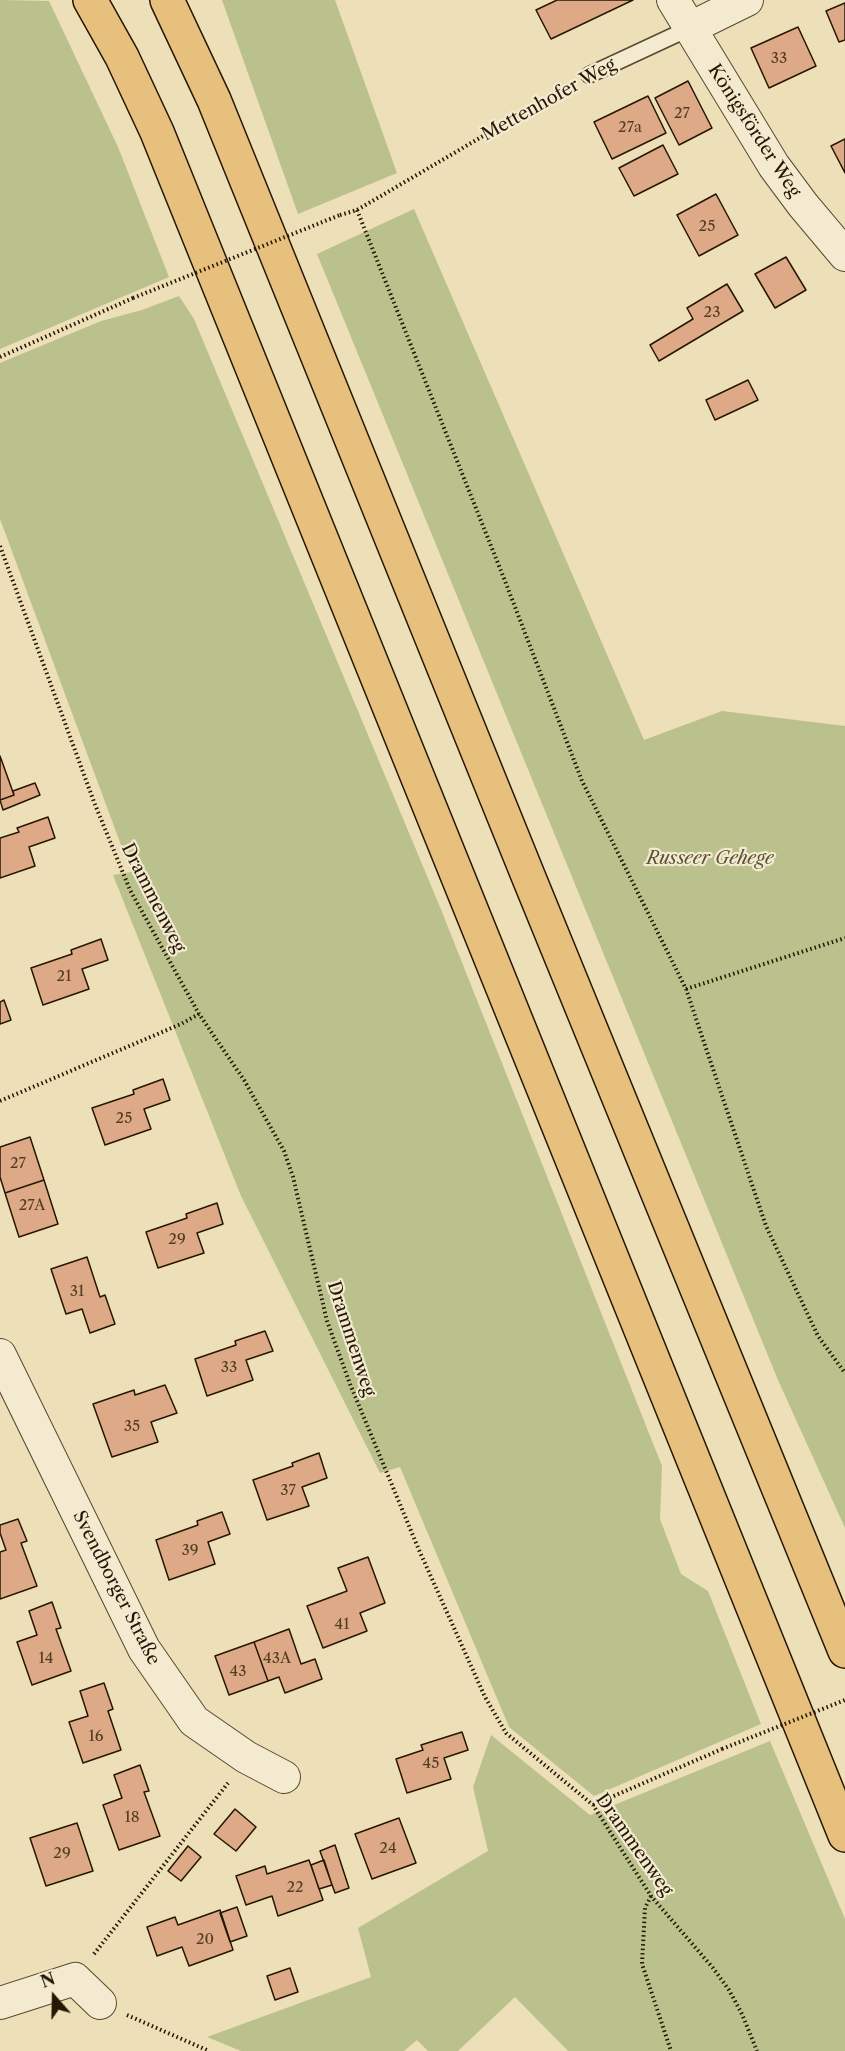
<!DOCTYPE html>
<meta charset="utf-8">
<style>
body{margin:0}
#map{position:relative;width:845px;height:2051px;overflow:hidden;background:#eddfb7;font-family:"Libre Caslon Text",serif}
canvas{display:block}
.north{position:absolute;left:24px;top:1967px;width:60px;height:60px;-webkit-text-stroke:4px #f3ead0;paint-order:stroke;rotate:340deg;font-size:16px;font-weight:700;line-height:24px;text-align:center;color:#251704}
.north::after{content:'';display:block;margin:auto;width:21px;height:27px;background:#251704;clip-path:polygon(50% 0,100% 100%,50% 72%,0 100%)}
</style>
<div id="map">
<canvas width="845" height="2051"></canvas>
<div class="north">N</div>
</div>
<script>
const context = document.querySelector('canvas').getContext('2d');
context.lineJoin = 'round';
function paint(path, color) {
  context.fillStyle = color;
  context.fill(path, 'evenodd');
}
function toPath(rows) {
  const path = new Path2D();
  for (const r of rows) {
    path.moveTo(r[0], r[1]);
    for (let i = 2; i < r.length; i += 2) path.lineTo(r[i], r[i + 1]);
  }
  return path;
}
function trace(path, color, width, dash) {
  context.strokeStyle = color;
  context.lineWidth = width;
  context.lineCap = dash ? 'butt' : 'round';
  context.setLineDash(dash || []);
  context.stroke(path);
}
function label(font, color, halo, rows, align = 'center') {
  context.font = font + ' "Libre Caslon Text",serif';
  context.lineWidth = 4.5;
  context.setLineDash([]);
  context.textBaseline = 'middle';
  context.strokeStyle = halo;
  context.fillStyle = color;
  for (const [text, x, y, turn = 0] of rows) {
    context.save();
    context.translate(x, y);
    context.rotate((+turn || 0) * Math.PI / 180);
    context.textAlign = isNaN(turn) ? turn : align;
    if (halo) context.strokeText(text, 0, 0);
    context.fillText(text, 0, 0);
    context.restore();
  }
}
paint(toPath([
 [0,0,49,1,118,147,169,277,0,349],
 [222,0,335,0,397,173,298,214],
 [414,209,644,740,722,711,845,726,845,1528,778,1380,317,254],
 [179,296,194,319,440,907,662,1466,660,1519,681,1574,708,1591,761,1724,594,1796,509,1727,400,1467,380,1473,241,1196,113,875,131,872,0,519,0,363,101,321,142,310],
 [491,1735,590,1815,770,1741,845,1919,845,2051,568,2051,515,1997,458,2051,428,2051,417,2040,404,2051,241,2051,207,2037,371,1977,358,1928,488,1851,473,1787]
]), '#bac18d');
const building = toPath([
 [557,0,633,0,551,39,536,10,557,0],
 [845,3,845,40,839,42,826,11,845,3],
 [798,27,816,66,769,88,751,48,798,27],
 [688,81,712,128,679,145,655,98,688,81],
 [648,96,666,133,612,159,594,122,648,96],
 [845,139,845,173,831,146,845,139],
 [663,145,678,174,634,196,619,168,663,145],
 [716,194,738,235,699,256,677,215,716,194],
 [786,257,806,290,775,308,755,274,786,257],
 [727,284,743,311,659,361,650,345,693,319,687,308,727,284],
 [748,380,758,400,715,420,706,400,748,380],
 [0,756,14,795,0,800,0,756],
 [35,783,40,795,3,810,0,800,14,795,13,791,35,783],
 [48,817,55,838,29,847,35,866,0,878,0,838,19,832,17,828,48,817],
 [101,939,108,960,82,969,89,989,43,1005,31,968,72,954,71,950,101,939],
 [4,1000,11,1020,0,1024,0,1002,4,1000],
 [163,1079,170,1100,144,1109,151,1129,105,1145,92,1108,134,1094,133,1090,163,1079],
 [30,1137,44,1180,5,1193,0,1177,0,1147,30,1137],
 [44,1180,58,1224,19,1237,5,1193,44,1180],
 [217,1203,223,1224,197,1233,204,1253,158,1268,146,1232,187,1218,186,1214,217,1203],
 [87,1257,100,1297,105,1295,115,1324,90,1333,82,1309,66,1314,51,1269,87,1257],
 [265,1331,273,1351,246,1360,253,1380,207,1396,195,1359,236,1345,235,1341,265,1331],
 [165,1385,177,1413,151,1422,158,1442,112,1457,93,1404,134,1390,135,1395,165,1385],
 [319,1453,327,1478,302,1487,309,1506,267,1520,253,1480,293,1466,292,1463,319,1453],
 [222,1512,230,1534,208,1542,215,1564,169,1580,156,1540,198,1525,197,1521,222,1512],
 [18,1519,27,1541,21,1543,37,1586,0,1599,0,1552,6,1550,0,1533,0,1525,18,1519],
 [368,1557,385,1603,360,1613,367,1631,323,1648,307,1606,347,1591,338,1568,368,1557],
 [52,1602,61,1628,56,1629,71,1671,32,1685,17,1642,37,1635,29,1611,52,1602],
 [289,1629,301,1664,315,1659,322,1679,285,1693,279,1677,268,1681,254,1642,289,1629],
 [254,1642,268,1681,229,1695,215,1656,254,1642],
 [104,1683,113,1709,108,1711,121,1750,83,1763,69,1722,88,1716,80,1691,104,1683],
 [462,1732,468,1750,444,1758,451,1779,407,1793,396,1759,423,1750,421,1745,462,1732],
 [140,1765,149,1791,144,1792,160,1836,119,1850,103,1805,122,1798,114,1775,140,1765],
 [235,1809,256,1827,236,1851,214,1834,235,1809],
 [399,1818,416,1863,372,1879,355,1834,399,1818],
 [77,1823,93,1871,46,1886,30,1838,77,1823],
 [335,1845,349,1888,335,1893,320,1851,335,1845],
 [188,1846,201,1857,181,1881,168,1871,188,1846],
 [309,1860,323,1900,278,1916,272,1896,246,1905,236,1876,265,1866,267,1874,309,1860],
 [324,1860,332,1885,319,1889,311,1865,324,1860],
 [237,1907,247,1936,230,1942,220,1913,237,1907],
 [220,1910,233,1950,189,1966,182,1947,157,1956,147,1927,175,1917,178,1925,220,1910],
 [290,1968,298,1992,275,2000,267,1976,290,1968]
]);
paint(building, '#dea986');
trace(building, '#251704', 1.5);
const lane = toPath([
 [589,75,690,28]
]);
const street = toPath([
 [673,0,774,166,803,205,845,255],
 [690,28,747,0],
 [0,1355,144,1649,194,1721,246,1757,284,1777],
 [0,2003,75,1979,100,2003]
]);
const highway = toPath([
 [90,0,122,57,157,132,845,1835],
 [167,0,214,100,529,878,845,1651]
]);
trace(lane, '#574931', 18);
trace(street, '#574931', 34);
trace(highway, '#251704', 36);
trace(toPath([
 [357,210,505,581,582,781,686,989,766,1226,818,1336,845,1373],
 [340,215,357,210,570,85],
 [0,357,133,298],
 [0,546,94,802,130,890,199,1014,244,1080,284,1151,293,1177,327,1321,350,1384,419,1550,485,1697,506,1733,593,1805,651,1896,713,1968,729,1990,742,2014,757,2051],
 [686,989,845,938],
 [0,1101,181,1024,199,1014],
 [593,1805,722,1749],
 [651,1896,645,1908,642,1964,671,2051],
 [94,1954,228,1783],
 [127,2015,209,2051]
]), '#251704', 4, [1.5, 3]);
trace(lane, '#f3ead0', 15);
trace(street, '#f3ead0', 32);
trace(highway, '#e6c07c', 33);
trace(toPath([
 [133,298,340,215],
 [722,1749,845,1700]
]), '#251704', 4, [1.5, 3]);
label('15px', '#533c24', null, [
 ["33",779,59],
 ["27",682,114],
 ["27a",630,128],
 ["25",707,227],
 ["23",712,313],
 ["21",64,977],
 ["25",124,1119],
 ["27",18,1164],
 ["27A",32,1206],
 ["29",177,1240],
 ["31",77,1292],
 ["33",229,1368],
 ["35",132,1427],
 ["37",288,1491],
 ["39",190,1551],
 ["41",342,1625],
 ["14",46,1659],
 ["43A",277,1659],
 ["43",238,1672],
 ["16",96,1737],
 ["45",431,1764],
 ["18",132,1818],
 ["24",388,1849],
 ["29",62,1854],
 ["22",295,1888],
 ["20",205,1940]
]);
label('18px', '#251704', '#f3ead0', [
 ["Mettenhofer Weg",549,100,-29],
 ["Königsförder Weg",754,131,57],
 ["Drammenweg",153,898,63],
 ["Drammenweg",351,1339,72],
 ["Svendborger Straße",116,1588,63],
 ["Drammenweg",634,1845,55]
]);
label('italic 18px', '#595234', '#f3ead0', [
 ["Russeer Gehege",710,859]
]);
</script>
